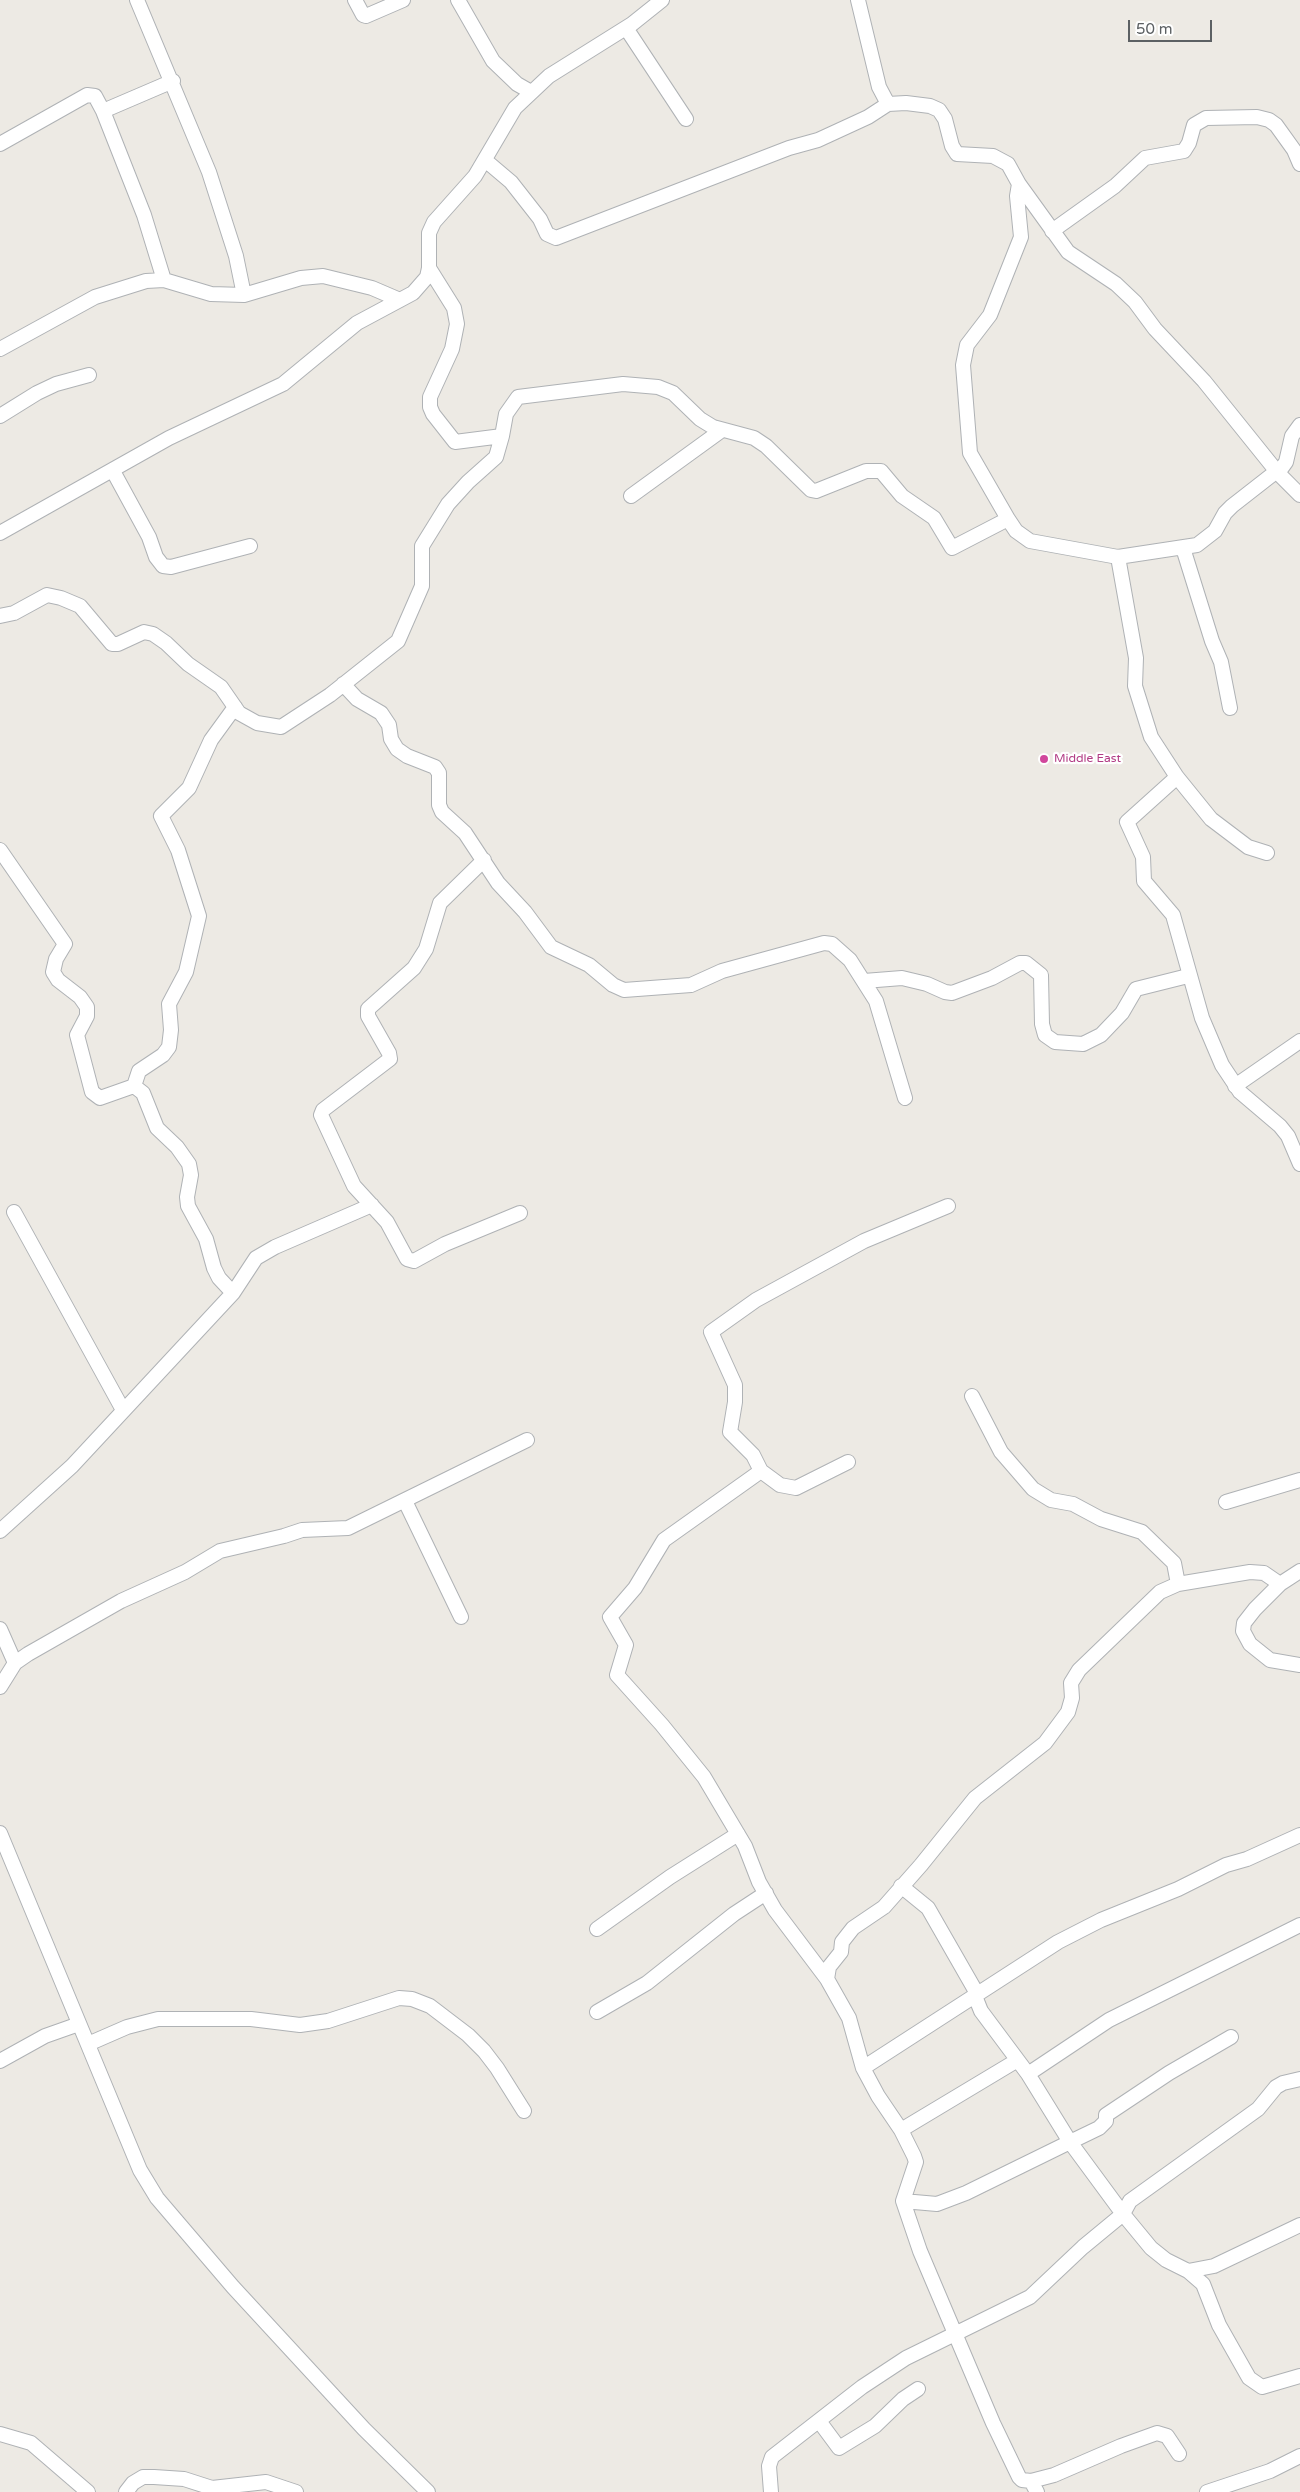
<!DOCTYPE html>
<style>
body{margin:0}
#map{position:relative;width:1300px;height:2492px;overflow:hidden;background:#edeae4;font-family:"Varela Round",sans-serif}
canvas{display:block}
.scale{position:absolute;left:1128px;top:20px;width:84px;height:22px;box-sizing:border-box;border:2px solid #5c6063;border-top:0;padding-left:6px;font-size:15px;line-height:18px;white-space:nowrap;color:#5c6063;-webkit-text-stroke:4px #fff;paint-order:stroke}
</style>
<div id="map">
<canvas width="1300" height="2492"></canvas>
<div class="scale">50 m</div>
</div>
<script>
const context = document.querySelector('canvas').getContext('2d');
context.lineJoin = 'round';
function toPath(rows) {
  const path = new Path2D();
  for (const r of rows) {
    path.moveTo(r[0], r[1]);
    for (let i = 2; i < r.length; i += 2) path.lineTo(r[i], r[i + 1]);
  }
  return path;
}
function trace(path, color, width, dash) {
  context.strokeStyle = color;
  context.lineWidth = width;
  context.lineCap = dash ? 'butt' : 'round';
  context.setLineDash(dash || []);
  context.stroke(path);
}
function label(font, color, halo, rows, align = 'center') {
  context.font = font + ' "Varela Round",sans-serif';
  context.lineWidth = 4.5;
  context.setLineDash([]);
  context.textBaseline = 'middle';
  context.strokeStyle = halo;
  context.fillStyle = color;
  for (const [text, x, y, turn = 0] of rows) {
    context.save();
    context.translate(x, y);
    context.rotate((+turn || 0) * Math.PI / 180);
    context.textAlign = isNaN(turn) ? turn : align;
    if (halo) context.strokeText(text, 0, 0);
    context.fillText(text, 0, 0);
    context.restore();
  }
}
const minor = toPath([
 [137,0,209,172,236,256,244,295],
 [355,0,363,15,366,16,403,0],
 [458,0,493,61,517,84,531,92],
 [626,28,686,119],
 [888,104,906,103,930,106,939,110,945,119,952,146,957,154,993,156,1008,164,1019,184,1068,252,1116,284,1135,302,1155,329,1204,381,1278,473,1286,462,1292,436,1300,425],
 [103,111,173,81],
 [0,144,87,95,95,96,103,111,144,215,164,280],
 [485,160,511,182,540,219,547,234,556,238,789,148,818,140,868,117,888,104,879,87,858,0],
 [1052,231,1115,186,1145,158,1184,151,1189,143,1194,125,1206,118,1257,117,1269,120,1276,125,1294,150,1300,164],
 [429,268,454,308,457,324,452,349,430,397,430,407,433,414,455,442,502,436,506,414,518,397,623,384,658,387,673,393,700,419,713,427,754,438,766,446,811,490,816,491,866,471,881,471,902,496,934,518,952,548,1008,519,1016,531,1030,541,1118,557],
 [0,349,95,297,146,281,164,280,211,294,244,295,301,278,323,276,372,288,400,300],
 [0,416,37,393,56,384,89,375],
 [113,471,149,537,156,557,163,566,171,567,250,546],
 [631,496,722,430],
 [1008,519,970,453,963,365,967,345,990,315,1021,237,1017,196,1019,184],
 [0,533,169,438,283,384,357,323,413,293,427,277,429,268,429,233,434,222,475,176,515,108,549,76,632,24,662,0],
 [1183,548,1212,641,1221,662,1230,708],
 [0,616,14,613,47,595,61,598,80,606,112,644,118,644,144,632,153,634,166,643,188,664,221,687,239,713,257,723,281,727,330,695,398,641,422,586,422,546,448,504,468,482,496,457,502,436],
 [343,684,357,699,381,713,389,725,391,739,397,749,407,756,435,767,439,773,439,805,442,812,465,833,498,883,525,912,551,947,589,965,613,985,624,990,691,985,722,971,824,943,832,944,850,960,876,1001,905,1098],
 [1177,777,1127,822,1143,857,1144,881,1173,915,1202,1018,1222,1065,1240,1092,1280,1126,1288,1136,1300,1164],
 [0,850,65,944,56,959,53,972,58,980,80,997,87,1007,87,1016,77,1035,92,1092,100,1098,134,1086,143,1093,157,1128,177,1147,189,1164,191,1175,187,1197,188,1206,206,1239,214,1268,219,1278,233,1293],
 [1267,853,1248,847,1211,819,1177,777,1151,737,1135,686,1136,658,1118,557,1197,545,1215,531,1225,513,1232,506,1273,474,1278,473,1300,495],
 [484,860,440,903,426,949,414,968,368,1009,368,1016,389,1053,390,1059,323,1110,321,1115,354,1186,387,1222,407,1259,414,1261,445,1244,520,1213],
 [864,981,902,978,927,984,945,992,952,993,992,978,1020,963,1026,963,1041,975,1042,1024,1045,1035,1055,1042,1083,1044,1101,1035,1122,1013,1136,989,1188,976],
 [134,1086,139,1071,163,1055,169,1047,171,1030,169,1004,186,972,199,916,178,850,161,816,189,788,211,740,235,707],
 [1235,1086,1300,1041],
 [14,1212,123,1410],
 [972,1396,1001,1452,1033,1489,1051,1500,1073,1504,1101,1519,1142,1532,1174,1563,1178,1584],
 [848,1462,796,1488,780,1485,761,1471,664,1540,635,1588,610,1617,626,1645,617,1675,662,1725,704,1777,745,1846,759,1882,775,1910,827,1979,849,2018,863,2068,878,2096,901,2130,914,2156,916,2162,903,2201,920,2251,993,2423,1019,2477,1022,2480,1031,2481,1037,2492],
 [761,1471,753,1455,730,1432,735,1402,735,1385,711,1332,756,1300,864,1241,948,1206],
 [405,1501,461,1617],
 [1226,1502,1300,1480],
 [0,1531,72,1466,233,1293,256,1258,275,1247,372,1205],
 [1300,1571,1280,1584,1255,1609,1244,1623,1243,1631,1250,1644,1270,1660,1300,1665],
 [0,1629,15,1663],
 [0,1687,15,1663,28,1654,121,1601,185,1572,220,1551,284,1536,302,1530,348,1528,527,1440],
 [0,1833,140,2170,157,2198,233,2287,364,2429,428,2492],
 [901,1886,928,1908,975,1990,975,1996,981,2011,1028,2074,1070,2142,1123,2214,1130,2201,1258,2109,1276,2087,1283,2083,1300,2079],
 [597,1929,670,1877,738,1834],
 [827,1979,829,1967,841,1952,842,1942,853,1928,884,1907,921,1865,975,1798,1045,1743,1068,1712,1072,1698,1071,1683,1079,1670,1160,1592,1178,1584,1250,1572,1264,1573,1280,1584],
 [597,2012,647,1983,734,1914,766,1893],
 [88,2044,127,2027,158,2019,251,2019,300,2025,328,2021,399,1998,412,1999,430,2006,468,2035,484,2051,497,2068,524,2111],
 [0,2061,45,2036,79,2024],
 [863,2068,1058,1942,1101,1920,1178,1889,1226,1865,1247,1859,1300,1835],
 [1028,2074,1109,2020,1300,1925],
 [901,2130,1016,2061],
 [903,2201,937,2204,966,2193,1070,2142,1099,2128,1106,2121,1106,2115,1169,2073,1231,2037],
 [1188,2271,1214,2266,1300,2225],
 [819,2421,839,2448,875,2426,903,2399,918,2389],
 [0,2434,31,2443,88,2492],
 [1031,2481,1054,2475,1121,2446,1157,2433,1167,2436,1179,2454],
 [126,2492,133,2483,143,2477,154,2477,184,2479,212,2488,266,2482,296,2492],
 [771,2492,769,2466,772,2457,862,2387,906,2358,1030,2297,1083,2247,1123,2214,1151,2248,1166,2260,1188,2271,1203,2284,1219,2325,1249,2378,1262,2387,1300,2376],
 [1207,2492,1270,2471,1300,2456]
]);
trace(minor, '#afb2b5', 16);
trace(minor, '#fff', 14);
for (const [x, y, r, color] of [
 [1044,759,5,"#d1479c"]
]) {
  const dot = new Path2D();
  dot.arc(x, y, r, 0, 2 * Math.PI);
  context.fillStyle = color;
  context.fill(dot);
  trace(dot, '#fff', 2);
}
label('12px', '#b23c85', '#fff', [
 ["Middle East",1054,759]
], 'left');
</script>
